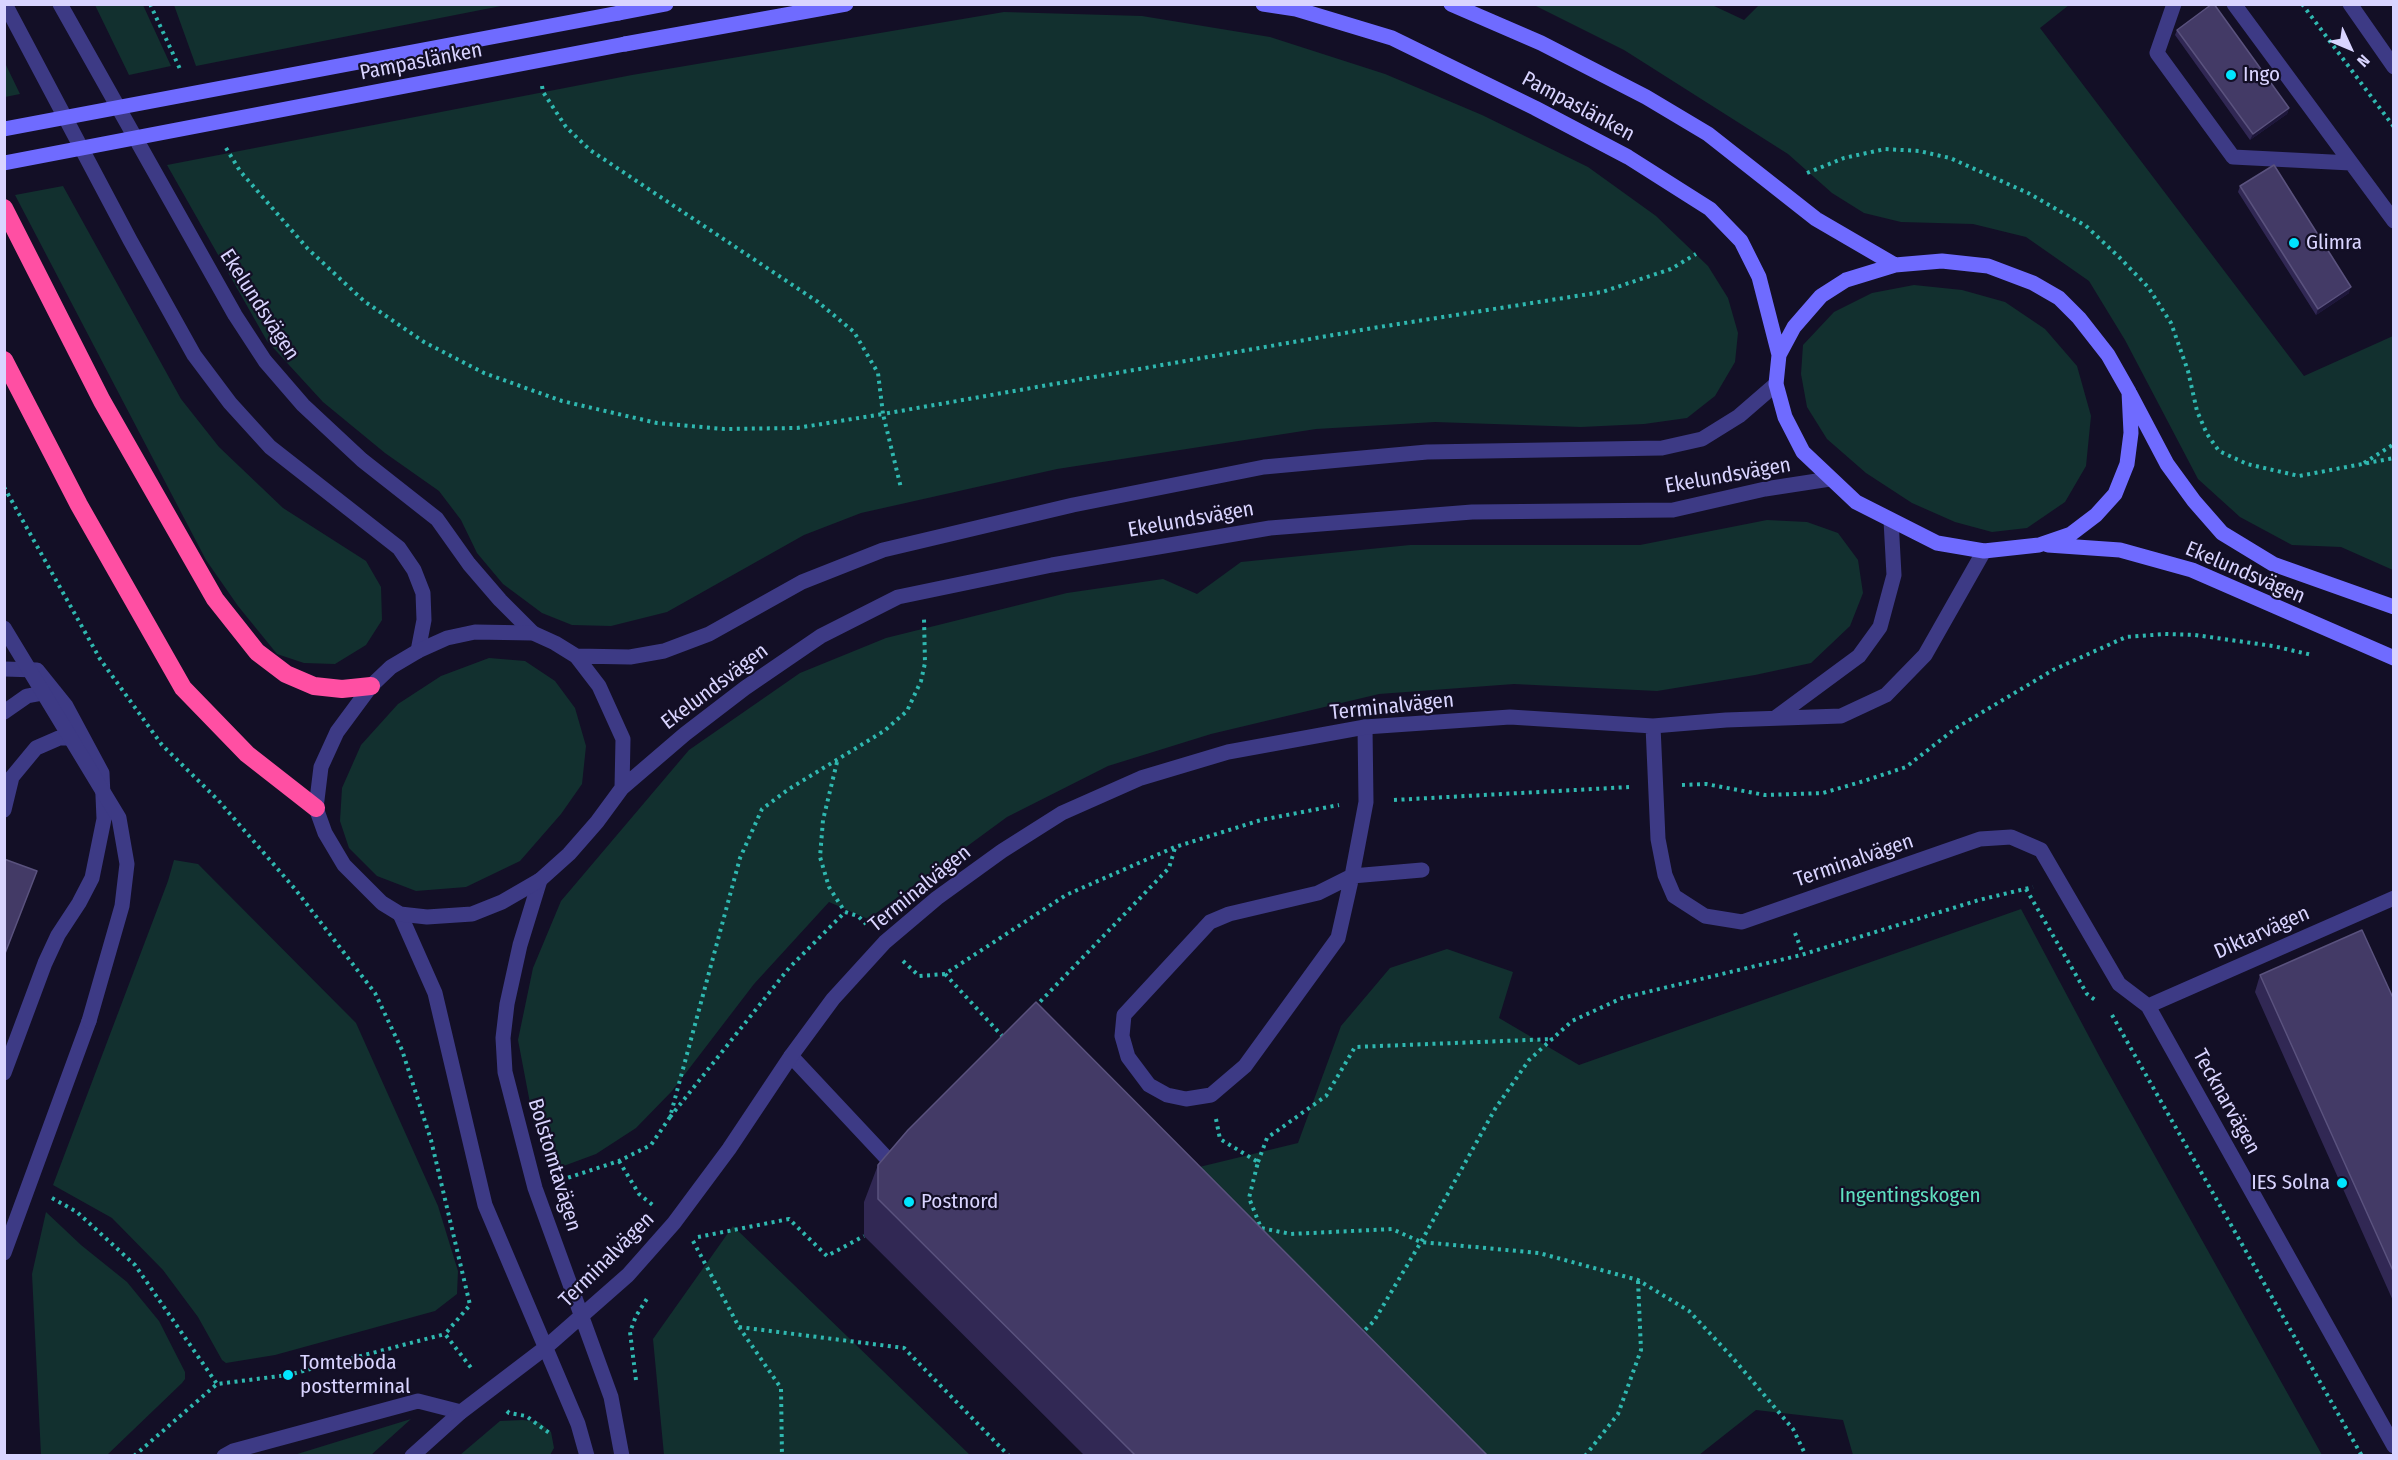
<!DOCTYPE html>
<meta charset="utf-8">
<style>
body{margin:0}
#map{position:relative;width:2398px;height:1460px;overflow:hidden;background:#130f26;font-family:"Fira Sans Condensed",sans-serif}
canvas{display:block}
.frame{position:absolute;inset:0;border:6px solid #d9d4ff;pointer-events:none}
.north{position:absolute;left:2320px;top:18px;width:60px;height:60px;-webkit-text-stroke:4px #130f26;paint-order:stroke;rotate:134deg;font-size:16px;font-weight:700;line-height:24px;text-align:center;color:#d9d4ff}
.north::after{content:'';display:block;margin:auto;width:21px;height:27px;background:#d9d4ff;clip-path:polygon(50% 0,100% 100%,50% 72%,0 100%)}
</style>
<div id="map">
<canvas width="2398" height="1460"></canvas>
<div class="frame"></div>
<div class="north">N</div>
</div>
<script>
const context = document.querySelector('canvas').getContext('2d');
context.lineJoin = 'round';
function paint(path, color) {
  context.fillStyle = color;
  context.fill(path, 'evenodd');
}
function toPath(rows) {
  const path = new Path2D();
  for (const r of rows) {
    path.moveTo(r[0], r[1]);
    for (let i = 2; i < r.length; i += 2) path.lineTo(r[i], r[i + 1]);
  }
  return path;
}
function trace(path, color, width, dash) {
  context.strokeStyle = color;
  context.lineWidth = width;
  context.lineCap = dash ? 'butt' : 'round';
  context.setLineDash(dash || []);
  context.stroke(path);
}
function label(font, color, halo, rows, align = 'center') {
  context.font = font + ' "Fira Sans Condensed",sans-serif';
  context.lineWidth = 4.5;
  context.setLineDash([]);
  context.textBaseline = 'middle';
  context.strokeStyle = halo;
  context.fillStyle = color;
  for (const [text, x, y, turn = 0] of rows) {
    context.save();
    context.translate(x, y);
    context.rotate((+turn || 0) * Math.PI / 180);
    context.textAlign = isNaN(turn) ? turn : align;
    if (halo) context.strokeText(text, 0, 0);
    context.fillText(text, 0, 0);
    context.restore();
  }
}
paint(toPath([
 [95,5,143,5,171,66,129,75],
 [174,5,174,4,506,5,196,66],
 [1759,5,2069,5,2040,28,2304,376,2393,336,2393,570,2341,547,2292,545,2240,517,2198,479,2125,340,2089,281,2026,237,1973,224,1901,222,1864,213,1832,193,1788,154,1624,50,1534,5,1712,5,1744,20],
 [1004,12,1142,16,1270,37,1385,74,1482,115,1588,167,1656,216,1708,266,1728,298,1738,333,1735,362,1715,396,1687,418,1644,424,1581,427,1435,422,1316,429,1057,469,861,513,804,535,667,612,611,626,572,625,542,613,503,584,477,553,461,520,439,491,385,453,323,402,267,341,167,165,632,75],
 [5,63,20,94,5,97,4,97],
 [63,186,181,399,219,447,283,508,366,561,381,587,382,620,366,645,335,664,304,663,277,654,238,606,206,560,15,195],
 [1914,285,1962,290,2005,302,2045,329,2077,366,2091,416,2086,466,2065,502,2027,528,1992,532,1955,522,1912,503,1866,473,1827,439,1807,407,1801,374,1803,345,1834,312,1872,293],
 [1767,520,1807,522,1838,533,1858,560,1863,593,1850,626,1811,663,1755,675,1657,691,1514,684,1379,694,1211,734,1108,766,1007,817,868,919,829,902,754,984,672,1091,636,1128,596,1154,550,1171,534,1124,518,1040,533,968,561,901,689,750,800,673,886,638,1067,593,1163,579,1197,594,1241,562,1410,545,1640,545],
 [489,658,525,661,555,681,575,708,586,746,582,784,561,814,520,861,466,887,416,891,377,876,349,848,340,821,342,788,361,745,398,704,441,676],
 [174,860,198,864,356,1023,438,1206,458,1271,457,1294,435,1311,275,1355,226,1363,222,1360,198,1317,163,1270,112,1218,53,1185,168,881],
 [2021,909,2103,1063,2322,1455,1853,1455,1843,1420,1756,1410,1699,1455,1474,1455,1187,1170,1298,1143,1341,1026,1390,968,1447,949,1513,972,1499,1018,1579,1065],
 [46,1212,81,1245,127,1282,159,1321,185,1372,185,1379,182,1383,107,1455,41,1455,32,1274],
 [733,1226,970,1455,664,1455,653,1339],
 [411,1419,371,1455,294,1455],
 [523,1420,539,1422,551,1432,554,1448,550,1455,460,1455,500,1421]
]), '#12302f');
trace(toPath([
 [150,4,180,69],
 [2302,4,2394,127],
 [542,86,543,92,566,127,590,150,818,302,854,332,878,373,883,414,1373,328,1602,292,1671,269,1696,254],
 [226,148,240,171,308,249,364,301,424,342,484,373,562,401,657,423,724,429,797,428,883,414,901,488],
 [1807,173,1844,158,1885,149,1919,151,1950,158,2028,193,2086,226,2119,257,2148,287,2171,323,2188,371,2197,411,2207,434,2219,451,2247,464,2299,476,2394,458],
 [2364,463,2394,444],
 [4,487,100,659,162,745,218,800,295,889,375,993,402,1050,431,1140,470,1305,445,1334,472,1369],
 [837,762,823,820,820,857,829,887,845,912],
 [1682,785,1706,784,1765,795,1823,793,1864,781,1906,767,1956,728,2053,670,2126,637,2165,634,2195,635,2273,646,2312,655],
 [1394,800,1629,787],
 [2026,889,2087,994,2095,1000],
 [1795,933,1803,954],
 [903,961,919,976,945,974,1066,895,1175,847,1261,820,1339,805],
 [945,974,1005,1039],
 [1035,1007,1169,868,1175,848],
 [2112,1015,2362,1456],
 [670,1117,789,968,845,912,858,916,866,924],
 [1216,1119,1220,1139,1258,1162,1249,1198,1261,1228,1291,1234,1392,1229,1421,1242,1539,1253,1638,1280,1689,1311,1732,1357,1793,1429,1806,1456],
 [619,1161,639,1194,654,1206],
 [1258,1162,1267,1138,1326,1096,1355,1047,1553,1039],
 [561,1180,619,1161,651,1145,670,1117,740,858,762,809,789,789,884,731,907,711,921,681,925,663,924,618],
 [52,1198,77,1212,135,1265,217,1384],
 [698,1237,789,1219,827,1256,864,1236],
 [693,1241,739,1327,781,1388,782,1456],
 [739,1327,904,1348,1009,1456],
 [1360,1335,1374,1321,1421,1242,1495,1109,1529,1060,1572,1021,1622,998,1801,955,1979,900,2033,887],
 [636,1380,630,1332,636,1316,648,1297],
 [507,1411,509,1413,526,1416,552,1435],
 [134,1456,217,1384,288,1375,445,1334],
 [1585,1456,1618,1414,1641,1350,1638,1281]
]), '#2fb8b0', 4, [3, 4.5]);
trace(toPath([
 [2174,4,2157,53,2233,157,2351,163],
 [2234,4,2394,221],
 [4,669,37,670,66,706,102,773,104,819,92,878,79,903,58,935,45,963,4,1073],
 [4,712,27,696,54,691],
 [1365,727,1366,802,1352,876,1422,870],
 [4,810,12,777,36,748,59,738,82,738],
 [1352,876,1338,938,1245,1066,1211,1095,1186,1099,1167,1095,1149,1085,1128,1057,1122,1036,1124,1015,1210,922,1229,914,1318,893,1352,876],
 [791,1056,895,1167],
 [4,1253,89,1021],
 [224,1456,233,1451,418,1401,461,1412]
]), '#3d3a85', 15);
trace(toPath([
 [5,4,130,240,194,355,230,403,270,447,399,548,414,570,423,593,424,620,418,651],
 [60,4,235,315,265,361,303,405,362,460,437,519,469,564,500,600,533,633],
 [1775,718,1859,656,1880,627,1894,575,1891,520],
 [1653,726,1658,839,1665,875,1674,896,1705,916,1742,922,1980,839,2011,837,2041,850,2119,984,2148,1006,2394,1446],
 [540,880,520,945,507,1004,503,1038,505,1072,535,1188,611,1397,622,1456],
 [400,914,435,993,485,1205,578,1424,587,1456],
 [2148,1006,2394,898],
 [412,1456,461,1412,545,1348,628,1275,674,1223,729,1149,791,1056,833,999,885,942,937,898,1002,851,1062,813,1141,778,1228,752,1365,727,1510,717,1653,726,1726,720,1841,716,1886,695,1925,655,1984,551]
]), '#3d3a85', 15);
trace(toPath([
 [2350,4,2394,67],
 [576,656,630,657,664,651,709,634,802,582,883,550,1073,505,1264,467,1427,452,1662,448,1702,439,1739,416,1776,384],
 [622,788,623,739,599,686,576,656,555,643,533,633,475,632,447,638,418,651,391,667,371,686,337,732,321,767,316,808,325,833,344,865,382,903,400,914,427,917,472,914,502,902,540,880,569,854,597,822,622,788,685,734,745,688,821,636,898,597,1052,565,1270,528,1472,512,1673,510,1765,489,1830,479]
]), '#3d3a85', 15);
trace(toPath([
 [1263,4,1296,9,1392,38,1535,108,1628,157,1710,209,1741,241,1759,277,1779,355],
 [1451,4,1541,43,1646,97,1708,134,1816,219,1895,265],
 [619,13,666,4],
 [625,44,846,4],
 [2129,392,2131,433,2127,464,2115,494,2096,515,2071,534,2039,545,1984,551,1937,543,1856,502,1803,452,1785,417,1776,384,1779,355,1794,327,1821,296,1846,280,1895,265,1942,261,1988,266,2033,283,2059,298,2079,318,2108,355,2129,392,2167,464,2194,501,2222,533,2273,564,2394,607],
 [2048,545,2120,550,2192,570,2394,658]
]), '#6f6bff', 15);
trace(toPath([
 [4,208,102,401,215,599,257,652,286,674,314,686,342,689,371,686],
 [4,360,79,505,183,688,247,754,316,808]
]), '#ff4fa3', 18);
trace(toPath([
 [4,628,119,818,127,864,122,906,89,1021]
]), '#3d3a85', 15);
trace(toPath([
 [4,129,619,13],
 [4,163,625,44]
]), '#6f6bff', 15);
paint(toPath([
 [2177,30,2289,108,2287,114,2250,140,2175,35],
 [2240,186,2349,293,2316,315,2238,192],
 [2260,975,2394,1000,2394,1303,2255,992],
 [878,1165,1487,1455,1084,1455,864,1236,864,1202]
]), '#312854');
paint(toPath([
 [2289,108,2287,114,2250,140,2253,134],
 [2351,287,2349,293,2316,315,2318,309]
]), '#1d163a');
const building = toPath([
 [2212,4,2214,4,2289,108,2253,134,2177,30,2212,4],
 [2274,165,2351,287,2318,309,2240,186,2274,165],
 [4,859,37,871,4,956,4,859],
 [2362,930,2394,1000,2394,1273,2260,975,2362,930],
 [1036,1002,1487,1455,1135,1455,878,1199,878,1165,908,1130,1036,1002]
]);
paint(building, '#433a66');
trace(building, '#5a527e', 1.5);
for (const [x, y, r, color] of [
 [2231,75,6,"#00e5ff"],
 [2294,243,6,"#00e5ff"],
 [2342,1183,6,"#00e5ff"],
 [909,1202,6,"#00e5ff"],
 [288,1375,6,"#00e5ff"]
]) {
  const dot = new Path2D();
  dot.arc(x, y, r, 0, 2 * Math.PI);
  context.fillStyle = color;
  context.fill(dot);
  trace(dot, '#130f26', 2);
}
label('21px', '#d9d4ff', '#130f26', [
 ["Pampaslänken",421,62,-11],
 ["Pampaslänken",1578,107,28],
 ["Ekelundsvägen",259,305,57],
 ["Ekelundsvägen",1728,476,-10],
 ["Ekelundsvägen",1191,520,-10],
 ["Ekelundsvägen",2245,573,23],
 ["Ekelundsvägen",715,687,-37],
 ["Terminalvägen",1392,707,-6],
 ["Terminalvägen",1854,861,-19],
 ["Terminalvägen",920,889,-39],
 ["Diktarvägen",2262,933,-24],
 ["Tecknarvägen",2226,1102,61],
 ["Bolstomtavägen",554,1165,73],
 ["Terminalvägen",607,1260,-45]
]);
label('21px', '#d9d4ff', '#130f26', [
 ["Ingo",2243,75],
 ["Glimra",2306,243],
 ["IES Solna",2330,1183,"right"],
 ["Postnord",921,1202],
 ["Tomteboda",300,1363],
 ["postterminal",300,1387]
], 'left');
label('21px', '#5fe0c0', '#130f26', [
 ["Ingentingskogen",1910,1196]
]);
</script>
